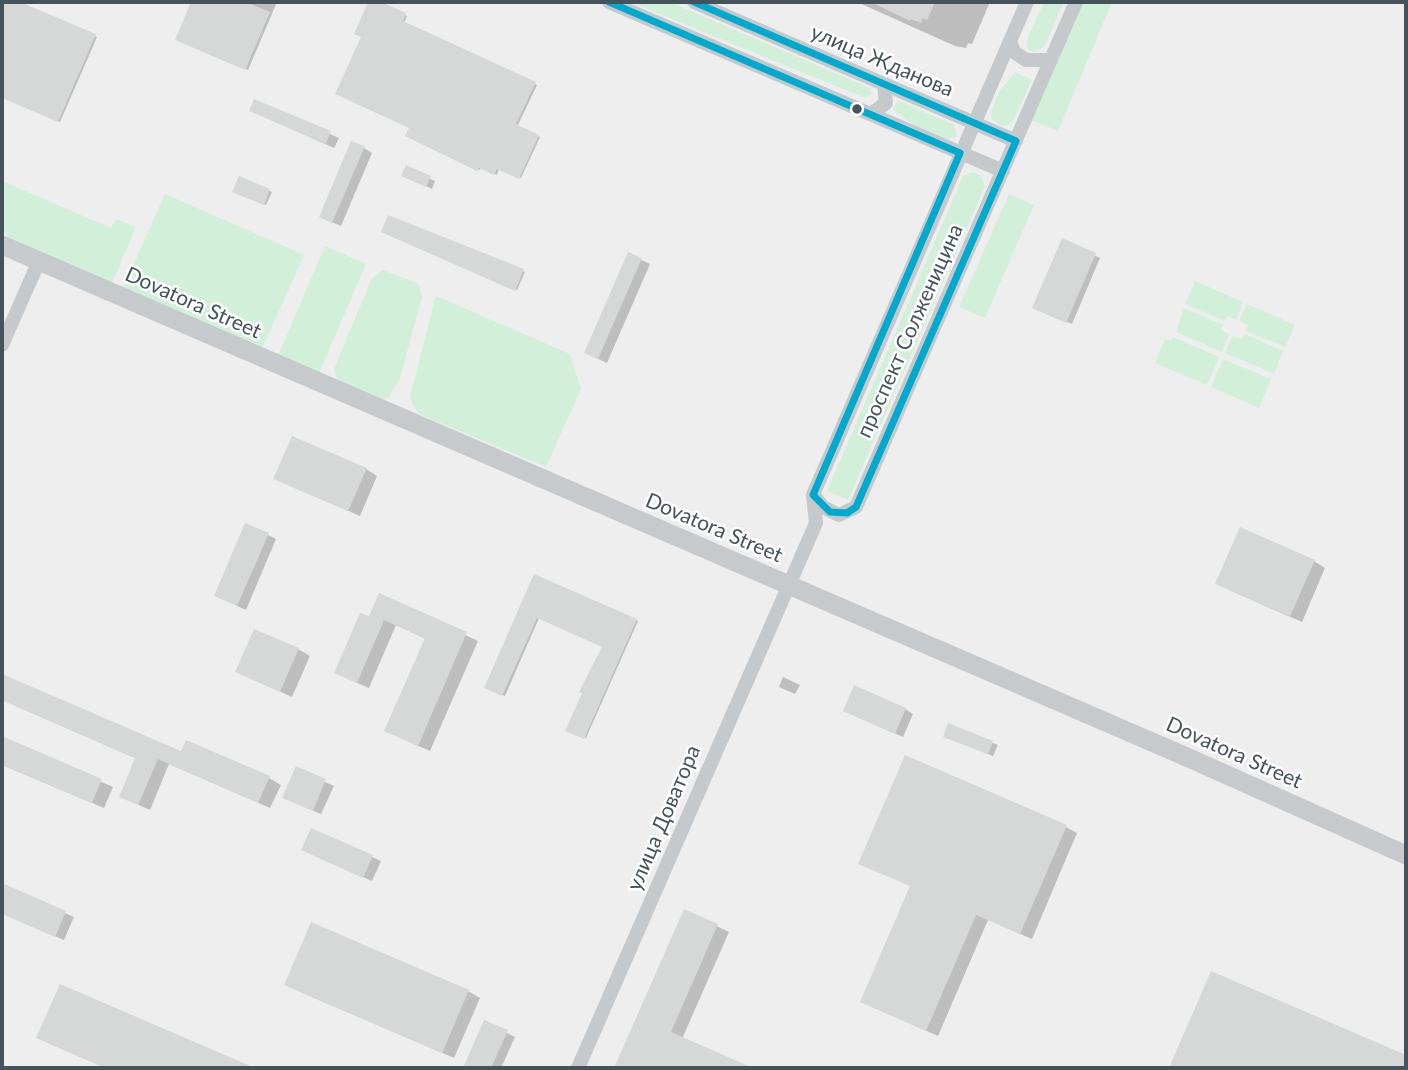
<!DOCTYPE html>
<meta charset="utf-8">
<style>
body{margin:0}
#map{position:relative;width:1408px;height:1070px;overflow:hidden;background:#efeeee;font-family:Lato,sans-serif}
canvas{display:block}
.frame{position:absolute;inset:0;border:4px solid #45535b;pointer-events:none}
</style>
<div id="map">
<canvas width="1408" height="1070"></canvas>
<div class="frame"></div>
</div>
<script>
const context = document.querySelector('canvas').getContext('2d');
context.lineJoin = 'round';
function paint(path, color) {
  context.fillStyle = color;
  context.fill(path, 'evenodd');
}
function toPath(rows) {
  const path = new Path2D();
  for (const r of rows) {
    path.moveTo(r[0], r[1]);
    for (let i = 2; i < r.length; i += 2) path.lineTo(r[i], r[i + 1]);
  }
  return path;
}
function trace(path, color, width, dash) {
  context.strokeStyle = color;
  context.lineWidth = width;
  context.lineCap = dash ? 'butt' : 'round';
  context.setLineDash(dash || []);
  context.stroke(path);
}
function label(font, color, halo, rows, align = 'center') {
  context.font = font + ' Lato,sans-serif';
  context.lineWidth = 5;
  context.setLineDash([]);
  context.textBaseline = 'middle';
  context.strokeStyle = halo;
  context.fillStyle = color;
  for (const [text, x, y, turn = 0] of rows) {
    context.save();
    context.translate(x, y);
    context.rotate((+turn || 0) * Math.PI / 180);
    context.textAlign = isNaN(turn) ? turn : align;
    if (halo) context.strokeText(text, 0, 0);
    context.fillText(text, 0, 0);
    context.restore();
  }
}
paint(toPath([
 [630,2,670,2,870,88,872,94,865,98],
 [1044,2,1064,2,1044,47,1034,52,1028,50,1027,39],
 [1082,2,1112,2,1058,131,1031,120],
 [1015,72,1032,80,1014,119,1007,126,1001,126,991,118,992,109,999,92],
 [897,100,954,125,957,137,948,140,916,127,893,110],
 [973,172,980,175,985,186,848,500,827,491,963,176],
 [2,181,111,228,116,219,136,227,112,283,10,238,2,229],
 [165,194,304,255,262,349,123,288],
 [1009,194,1034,205,985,318,959,307],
 [325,246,366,264,319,373,278,356],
 [383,270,419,284,422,297,400,378,389,397,380,400,338,382,334,369,372,278],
 [1195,281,1243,302,1236,320,1227,316,1224,321,1185,304],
 [436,296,570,354,581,389,546,467,419,414,412,404,410,397],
 [1247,304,1295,325,1285,347,1246,331,1248,325,1239,321],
 [1184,308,1223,325,1221,330,1229,334,1222,352,1176,332],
 [1244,334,1283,351,1274,374,1225,353,1233,336,1242,339],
 [1173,337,1219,357,1207,385,1155,363,1165,339,1171,341],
 [1223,359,1271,379,1259,408,1211,387]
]), '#d2efda');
paint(toPath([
 [2,2,16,2,97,37,60,122,2,96],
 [192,2,277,2,248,70,177,39],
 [370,2,377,2,407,16,404,23,537,85,517,127,540,137,521,178,499,168,497,175,481,167,480,170,408,136,411,128,363,37,356,33],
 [857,2,990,2,972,44,968,43,966,48,955,46],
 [255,101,339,138,334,148,260,115],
 [364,148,372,153,341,226,329,221],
 [407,168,435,181,432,189,409,178],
 [240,178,272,192,266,205,234,191],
 [383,231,471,248,525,272,517,290],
 [1063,241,1100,258,1072,324,1039,310],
 [629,254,650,264,607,363,594,357],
 [366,469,377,476,360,516,275,479],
 [268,535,276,539,246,610,225,600],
 [1314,561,1325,568,1302,622,1229,590],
 [535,576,638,621,586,738,567,730,604,646,539,618,505,696,486,688],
 [380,595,478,641,430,751,398,737,426,639,396,625,369,688,348,679],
 [298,649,310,656,292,697,237,672],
 [2,676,182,753,187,742,269,778,281,785,270,808,169,764,150,810,132,802,137,759,2,700],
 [783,677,800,685,795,694,779,687],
 [905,709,913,714,903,737,853,715],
 [949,725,998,745,993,756,950,739],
 [2,738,113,787,104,808,2,765],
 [297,769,334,786,321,814,293,802],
 [1066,827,1077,833,1032,939,988,920,938,1036,862,1002,912,887,861,863],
 [312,830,381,861,372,881,311,854],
 [2,885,74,917,64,940,2,913],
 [685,911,729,932,682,1039,749,1068,616,1068],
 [1212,973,1406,1057,1406,1068,1171,1068],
 [61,986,251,1068,106,1068,50,1044,38,1037],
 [298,991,468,991,480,998,454,1058],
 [485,1022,515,1037,501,1068,465,1068]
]), '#0003');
paint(toPath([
 [2,2,20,2,96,34,58,122,2,98],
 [191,2,246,2,270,12,245,70,175,40],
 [368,2,381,2,406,13,403,21,536,82,516,124,539,135,519,179,497,169,494,175,479,168,477,171,405,136,409,128,335,94,361,37,354,34],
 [871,2,935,2,927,20,923,18,921,23,911,19,910,21],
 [254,99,331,131,326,144,249,111],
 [351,141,365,146,332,223,319,217],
 [406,165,431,176,426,187,401,176],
 [239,176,270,189,264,205,232,192],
 [388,215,524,269,515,291,381,232],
 [1062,238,1096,253,1066,323,1032,308],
 [628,252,642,258,598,359,584,353],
 [292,436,367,468,348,511,273,479],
 [245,523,269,533,237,606,214,596],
 [1240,527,1315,560,1290,616,1215,584],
 [534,574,637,619,584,739,565,731,582,693,579,692,602,647,537,618,502,696,484,688],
 [379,593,467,632,418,746,384,731,425,638,384,620,357,683,334,673,360,613,369,616],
 [254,629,299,648,280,692,235,672],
 [2,674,181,751,186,740,270,776,258,803,158,759,138,805,119,797,135,758,2,700],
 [854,685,906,708,895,734,843,711],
 [948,723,993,741,988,754,943,737],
 [2,736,102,779,92,803,2,765],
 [905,755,1067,825,1020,934,976,915,926,1031,860,1002,910,886,858,864],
 [296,766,326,779,313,811,282,798],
 [311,828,373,855,363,878,301,850],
 [2,883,66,911,55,937,2,914],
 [684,909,718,924,671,1032,753,1068,614,1068],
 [311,922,469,990,442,1053,284,985],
 [1211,971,1406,1055,1406,1068,1169,1068],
 [60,984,255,1068,106,1068,36,1038],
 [484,1020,508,1030,491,1068,463,1068]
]), '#d6d7d7');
trace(toPath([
 [609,2,1003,171],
 [694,2,1016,141],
 [1010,41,1014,52,1026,60,1051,60],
 [871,114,886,103,884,85],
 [2,345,39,261],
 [814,496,823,507,839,515,856,507,1076,2],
 [578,1068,816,523,813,495,1027,2]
]), '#c5c9cb', 14);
trace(toPath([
 [2,245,1189,758,1406,855]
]), '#c7cacd', 19);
trace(toPath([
 [609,2,960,153,813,495,830,512,847,513,856,507,1016,141,694,2]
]), '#00a9ce', 7);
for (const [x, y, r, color] of [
 [857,109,6,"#45535b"]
]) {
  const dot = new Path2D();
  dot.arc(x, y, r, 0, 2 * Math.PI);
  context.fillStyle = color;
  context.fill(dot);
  trace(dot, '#fff', 2.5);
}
label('21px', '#45535b', '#fff', [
 ["улица Жданова",882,61,23],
 ["Dovatora Street",193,303,24],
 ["проспект Солженицина",910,331,-66],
 ["Dovatora Street",714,528,23],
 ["Dovatora Street",1234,753,24],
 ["улица Доватора",664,818,-67]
]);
</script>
